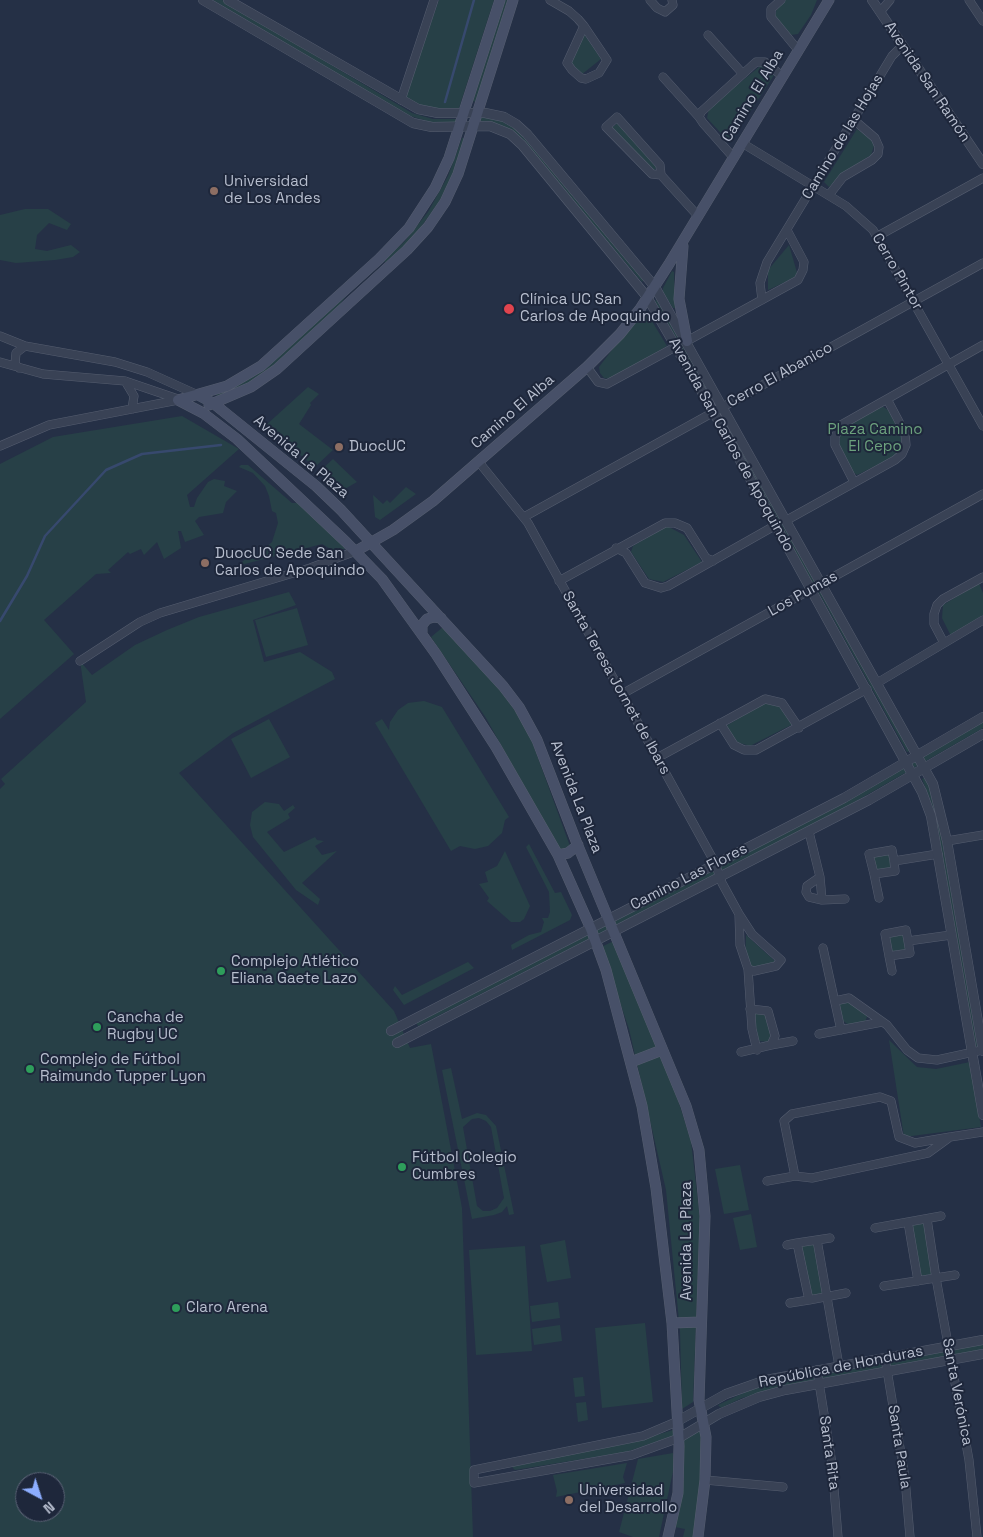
<!DOCTYPE html>
<meta charset="utf-8">
<style>
body{margin:0}
#map{position:relative;width:983px;height:1537px;overflow:hidden;background:#253046;font-family:"Space Grotesk",sans-serif}
canvas{display:block}
.north{position:absolute;left:15px;top:1472px;width:50px;height:50px;box-sizing:border-box;background:#1e273b;border:1px solid #5b6376;border-radius:50%;rotate:140deg;font-size:14px;font-weight:700;line-height:20px;text-align:center;color:#b7bece}
.north::after{content:'';display:block;margin:auto;width:18px;height:22px;background:#8cadff;clip-path:polygon(50% 0,100% 100%,50% 72%,0 100%)}
</style>
<div id="map">
<canvas width="983" height="1537"></canvas>
<div class="north">N</div>
</div>
<script>
const context = document.querySelector('canvas').getContext('2d');
context.lineJoin = 'round';
function paint(path, color) {
  context.fillStyle = color;
  context.fill(path, 'evenodd');
}
function toPath(rows) {
  const path = new Path2D();
  for (const r of rows) {
    path.moveTo(r[0], r[1]);
    for (let i = 2; i < r.length; i += 2) path.lineTo(r[i], r[i + 1]);
  }
  return path;
}
function trace(path, color, width, dash) {
  context.strokeStyle = color;
  context.lineWidth = width;
  context.lineCap = dash ? 'butt' : 'round';
  context.setLineDash(dash || []);
  context.stroke(path);
}
function label(font, color, halo, rows, align = 'center') {
  context.font = font + ' "Space Grotesk",sans-serif';
  context.lineWidth = 4;
  context.setLineDash([]);
  context.textBaseline = 'middle';
  context.strokeStyle = halo;
  context.fillStyle = color;
  for (const [text, x, y, turn = 0] of rows) {
    context.save();
    context.translate(x, y);
    context.rotate((+turn || 0) * Math.PI / 180);
    context.textAlign = isNaN(turn) ? turn : align;
    if (halo) context.strokeText(text, 0, 0);
    context.fillText(text, 0, 0);
    context.restore();
  }
}
paint(toPath([
 [213,0,222,0,412,113,433,119,459,119,458,122,430,122,407,115],
 [439,0,494,0,459,108,443,113,403,101],
 [504,0,508,0,476,102,472,101],
 [784,0,817,0,811,15,798,34,791,35,775,17,777,7],
 [584,34,601,59,581,75,570,66],
 [764,63,774,75,730,143,707,118,709,108],
 [481,117,498,119,519,131,644,278,642,282,517,135,498,124,479,121],
 [618,123,657,167,651,173,611,128],
 [857,129,875,143,871,155,846,171,829,187,824,182],
 [462,138,466,138,456,167,439,202,412,239,385,263,384,260,404,242,428,212,448,176],
 [25,209,48,209,71,224,67,230,49,223,37,235,35,249,47,251,71,245,80,252,73,257,55,260,16,263,0,260,0,215],
 [789,245,798,276,768,290,768,270],
 [377,268,346,296,338,307,273,366,248,384,219,397,214,394,234,387,261,371],
 [672,271,674,272,675,308,673,308,663,292,663,288],
 [658,299,717,405,715,406,655,301],
 [644,308,667,346,610,379,604,378,600,373,599,367],
 [308,387,319,394,310,403,311,405,299,424,333,450,315,467,265,426],
 [882,406,888,410,903,438,901,449,892,458,857,475,853,472,839,445,840,435,844,427],
 [721,412,816,580,815,582,812,582,755,481,719,414],
 [182,416,239,449,187,495,190,507,194,507,197,498,208,482,214,479,225,481,224,486,237,491,226,502,223,513,199,517,195,521,204,535,185,542,181,531,178,531,181,548,164,559,157,542,144,555,141,549,130,554,128,552,108,570,111,573,96,574,44,620,74,654,0,719,0,464,53,437],
 [333,459,357,482,343,490,320,471],
 [241,465,248,465,292,503,302,503,349,548,334,551,322,544,237,566,248,557,253,559,272,542,278,523,276,513,272,511,269,496,265,486,253,473,239,467],
 [406,487,416,494,380,520,375,517,373,495,383,504,387,500,390,503],
 [667,526,684,535,702,562,663,582,649,579,631,552,633,546],
 [979,583,983,593,983,615,951,636,942,618,943,605],
 [819,589,910,751,907,752,818,591],
 [289,592,296,605,253,620,264,662,300,652,332,672,335,679,233,733,179,773,394,1011,410,1048,431,1044,462,1208,473,1537,0,1537,0,789,5,784,1,779,86,702,80,661,92,675,135,645,167,630,199,617],
 [25,1482,55,1482,55,1512,25,1512],
 [297,608,308,645,266,657,255,620],
 [443,627,499,689,516,712,530,736,570,846,560,851,486,718,431,637],
 [769,700,779,703,793,724,750,746,736,742,726,726],
 [424,701,442,707,509,817,505,820,502,833,488,846,475,849,460,846,451,851,375,723,382,719,389,730,390,722,398,710,408,703],
 [269,719,290,757,251,778,231,739],
 [983,722,983,728,832,815,418,1026,416,1022,715,865,833,809],
 [926,777,933,794,940,827,978,1047,975,1046,932,804,922,779],
 [265,802,279,804,284,811,293,805,295,808,288,814,290,818,267,832,284,852,315,837,317,840,324,841,315,846,322,855,337,851,302,883,320,899,318,905,296,890,253,837,250,825,252,812],
 [529,844,555,893,561,892,572,915,570,920,512,950,511,945,529,935,541,932,544,922,542,918,548,918,550,912,549,892,526,847],
 [505,851,530,906,524,919,520,922,511,922,487,901,489,898,479,884,488,882,485,872,497,866],
 [890,853,893,869,876,872,873,856],
 [905,934,908,949,891,952,888,937],
 [746,935,776,962,750,969,745,962],
 [616,940,670,1075,691,1141,700,1219,693,1402,682,1409,680,1331,666,1190,629,1029,601,947],
 [468,962,474,968,404,1005,393,990,395,986,402,995],
 [849,1000,868,1014,865,1022,850,1026,842,1020,838,1003],
 [753,1011,765,1013,771,1035,769,1042,759,1041],
 [889,1040,917,1067,936,1069,970,1062,981,1127,904,1137],
 [451,1068,462,1119,477,1113,486,1115,496,1126,514,1214,509,1215,507,1206,502,1212,494,1215,472,1219,442,1070],
 [479,1118,486,1121,491,1127,504,1198,497,1208,490,1211,483,1211,477,1206,463,1127,472,1119],
 [740,1165,749,1210,724,1214,715,1169],
 [751,1214,757,1247,740,1250,733,1218],
 [925,1223,933,1274,921,1276,912,1225],
 [565,1240,571,1278,547,1282,540,1245],
 [816,1243,826,1294,811,1297,801,1246],
 [525,1246,532,1351,476,1355,469,1250],
 [558,1302,560,1318,532,1322,530,1306],
 [645,1323,653,1402,602,1408,595,1328],
 [560,1325,562,1341,534,1345,532,1329],
 [983,1344,983,1350,781,1387,742,1398,721,1408,718,1405,758,1386,781,1381],
 [583,1377,585,1396,575,1397,573,1378],
 [586,1402,588,1420,578,1422,576,1403],
 [701,1428,701,1471,695,1537,683,1537,685,1529,675,1527,684,1477,684,1439],
 [673,1430,674,1436,626,1452,515,1470,512,1467,513,1465,630,1443],
 [673,1453,674,1467,659,1537,633,1537,619,1532,638,1459],
 [627,1463,623,1477,625,1483,556,1497,557,1491,553,1475]
]), '#274047');
trace(toPath([
 [445,102,474,0],
 [0,621,27,576,45,536,106,470,142,454,221,445]
]), '#37496e', 2.5);
const minor = toPath([
 [550,0,569,11,578,19,584,26,607,60,599,73,586,79,581,78,572,70,567,63,584,26],
 [650,0,657,8,665,12,673,5,672,0],
 [781,0,771,9,771,17,798,50],
 [969,0,983,21],
 [880,12,890,0],
 [708,35,743,74],
 [663,77,699,117],
 [401,100,434,0],
 [742,143,846,206,873,230,983,426],
 [733,157,703,123,699,117,701,112,756,62,765,62,782,76],
 [661,175,652,174,606,127,617,117,660,165,661,175,698,216],
 [829,195,843,177,872,160,878,154,879,147,875,138,854,120],
 [878,236,983,178],
 [762,300,760,283,767,262,892,56,902,46],
 [0,336,25,346,115,362,147,372,198,395],
 [687,341,798,280,803,270,804,262,787,230],
 [0,362,43,374,125,381,178,399],
 [587,367,598,382,607,384,677,346],
 [19,368,15,364,16,353,25,346],
 [125,381,134,396,132,409],
 [0,446,49,425,178,400],
 [478,461,528,523,715,863,722,883,739,914,752,934,781,960,776,966,754,971,748,969,740,945,739,914],
 [854,482,835,445,835,437,841,425,983,345],
 [524,517,983,263],
 [787,520,895,460,902,454,906,445,905,433,887,399],
 [616,548,626,553,645,583,661,588,668,586,776,525],
 [559,581,665,523,675,523,687,528,706,558,713,561],
 [944,643,934,624,934,614,937,605,943,599,983,577],
 [80,661,140,622,160,613,310,568,356,551],
 [877,683,983,620],
 [622,694,983,494],
 [720,723,734,745,744,750,756,750,867,689],
 [657,758,765,699,782,703,799,728],
 [809,832,820,877,822,900],
 [947,841,983,835],
 [894,861,895,871,874,874,869,854,892,850,894,861,938,854],
 [874,874,879,898],
 [820,877,807,886,806,892,809,897,822,900,845,899],
 [908,941,910,953,889,956,885,934,906,930,908,941,951,935],
 [823,948,841,1030],
 [889,956,892,971],
 [748,969,752,1029,757,1050],
 [835,1001,849,998,887,1025,907,1050,918,1058,937,1060,983,1050],
 [819,1034,882,1022],
 [771,1045,793,1041],
 [741,1052,771,1045,775,1036,768,1011,750,1009],
 [950,1137,928,1153,812,1178,795,1176,784,1121,792,1114,880,1097,891,1101,899,1137,915,1143,950,1137,983,1132],
 [767,1181,795,1176],
 [927,1219,936,1278,969,1460,977,1537],
 [908,1222,918,1281],
 [875,1228,941,1216],
 [830,1238,797,1243,809,1300,846,1293],
 [817,1240,839,1366],
 [787,1245,797,1243],
 [884,1286,955,1275],
 [790,1303,809,1300],
 [885,1358,905,1478,910,1537],
 [817,1370,832,1464,838,1537],
 [676,1422,643,1436,474,1470,474,1483,632,1455,679,1438],
 [705,1480,783,1487]
]);
const tertiary = toPath([
 [203,0,413,123,432,127,490,126,510,134,522,145,647,297,713,411,922,792,931,816,983,1115],
 [228,0,418,109,438,113,485,113,504,117,516,124,527,134,655,287,933,784,947,841,983,1051],
 [872,0,983,164],
 [391,1031,844,798,983,717],
 [397,1043,869,800,983,734],
 [676,1422,726,1394,766,1380,983,1340],
 [679,1438,719,1414,759,1397,785,1390,983,1354]
]);
const secondary = toPath([
 [683,246,679,299,687,341],
 [198,395,213,403,316,486,341,510,503,686,519,707,537,740,576,841,686,1106,699,1150,705,1216,699,1400,706,1437,705,1480,698,1537],
 [178,400,203,413,237,439,346,542,382,579,436,654,496,747,558,855,591,929,606,970,642,1106,656,1188,672,1323,679,1446,678,1493,668,1537],
 [178,400,227,386,261,366,379,259,409,228,435,188,449,158,500,0],
 [209,405,251,387,277,369,407,250,428,227,445,202,458,174,513,0],
 [356,551,393,530,433,501,587,367,620,334,640,309,669,264,829,0],
 [422,633,422,625,427,619,434,617,441,618],
 [558,855,568,853,578,845],
 [631,1062,662,1050],
 [672,1323,701,1322]
]);
trace(minor, '#555d6f', 9);
trace(tertiary, '#555d6f', 10);
trace(secondary, '#555d6f', 11);
trace(minor, '#394255', 8);
trace(tertiary, '#394255', 9);
trace(secondary, '#475068', 10);
for (const [x, y, r, color] of [
 [214,191,5,"#8d6e63"],
 [509,309,6,"#e0444e"],
 [339,447,5,"#8d6e63"],
 [205,563,5,"#8d6e63"],
 [221,971,5,"#2e9e5b"],
 [97,1027,5,"#2e9e5b"],
 [30,1069,5,"#2e9e5b"],
 [402,1167,5,"#2e9e5b"],
 [176,1308,5,"#2e9e5b"],
 [569,1500,5,"#8d6e63"]
]) {
  const dot = new Path2D();
  dot.arc(x, y, r, 0, 2 * Math.PI);
  context.fillStyle = color;
  context.fill(dot);
  trace(dot, '#1e273b', 2);
}
label('15px', '#b7bece', '#1e273b', [
 ["Avenida San Ramón",927,82,56],
 ["Camino El Alba",753,96,-59],
 ["Camino de las Hojas",843,137,-59],
 ["Cerro Pintor",897,272,60],
 ["Cerro El Abanico",780,375,-29],
 ["Camino El Alba",513,412,-41],
 ["Avenida San Carlos de Apoquindo",731,445,61],
 ["Avenida La Plaza",301,457,40],
 ["Los Pumas",803,594,-29],
 ["Santa Teresa Jornet de Ibars",616,683,61],
 ["Avenida La Plaza",576,797,69],
 ["Camino Las Flores",689,877,-27],
 ["Avenida La Plaza",687,1241,-90],
 ["República de Honduras",841,1367,-11],
 ["Santa Verónica",957,1392,79],
 ["Santa Paula",899,1447,81],
 ["Santa Rita",829,1453,82]
]);
label('15px', '#b7bece', '#1e273b', [
 ["Universidad",224,182],
 ["de Los Andes",224,199],
 ["Clínica UC San",520,300],
 ["Carlos de Apoquindo",520,317],
 ["DuocUC",349,447],
 ["DuocUC Sede San",215,554],
 ["Carlos de Apoquindo",215,571],
 ["Complejo Atlético",231,962],
 ["Eliana Gaete Lazo",231,979],
 ["Cancha de",107,1018],
 ["Rugby UC",107,1035],
 ["Complejo de Fútbol",40,1060],
 ["Raimundo Tupper Lyon",40,1077],
 ["Fútbol Colegio",412,1158],
 ["Cumbres",412,1175],
 ["Claro Arena",186,1308],
 ["Universidad",579,1491],
 ["del Desarrollo",579,1508]
], 'left');
label('15px', '#6ca17d', '#1e273b', [
 ["Plaza Camino",875,430],
 ["El Cepo",875,447]
]);
</script>
